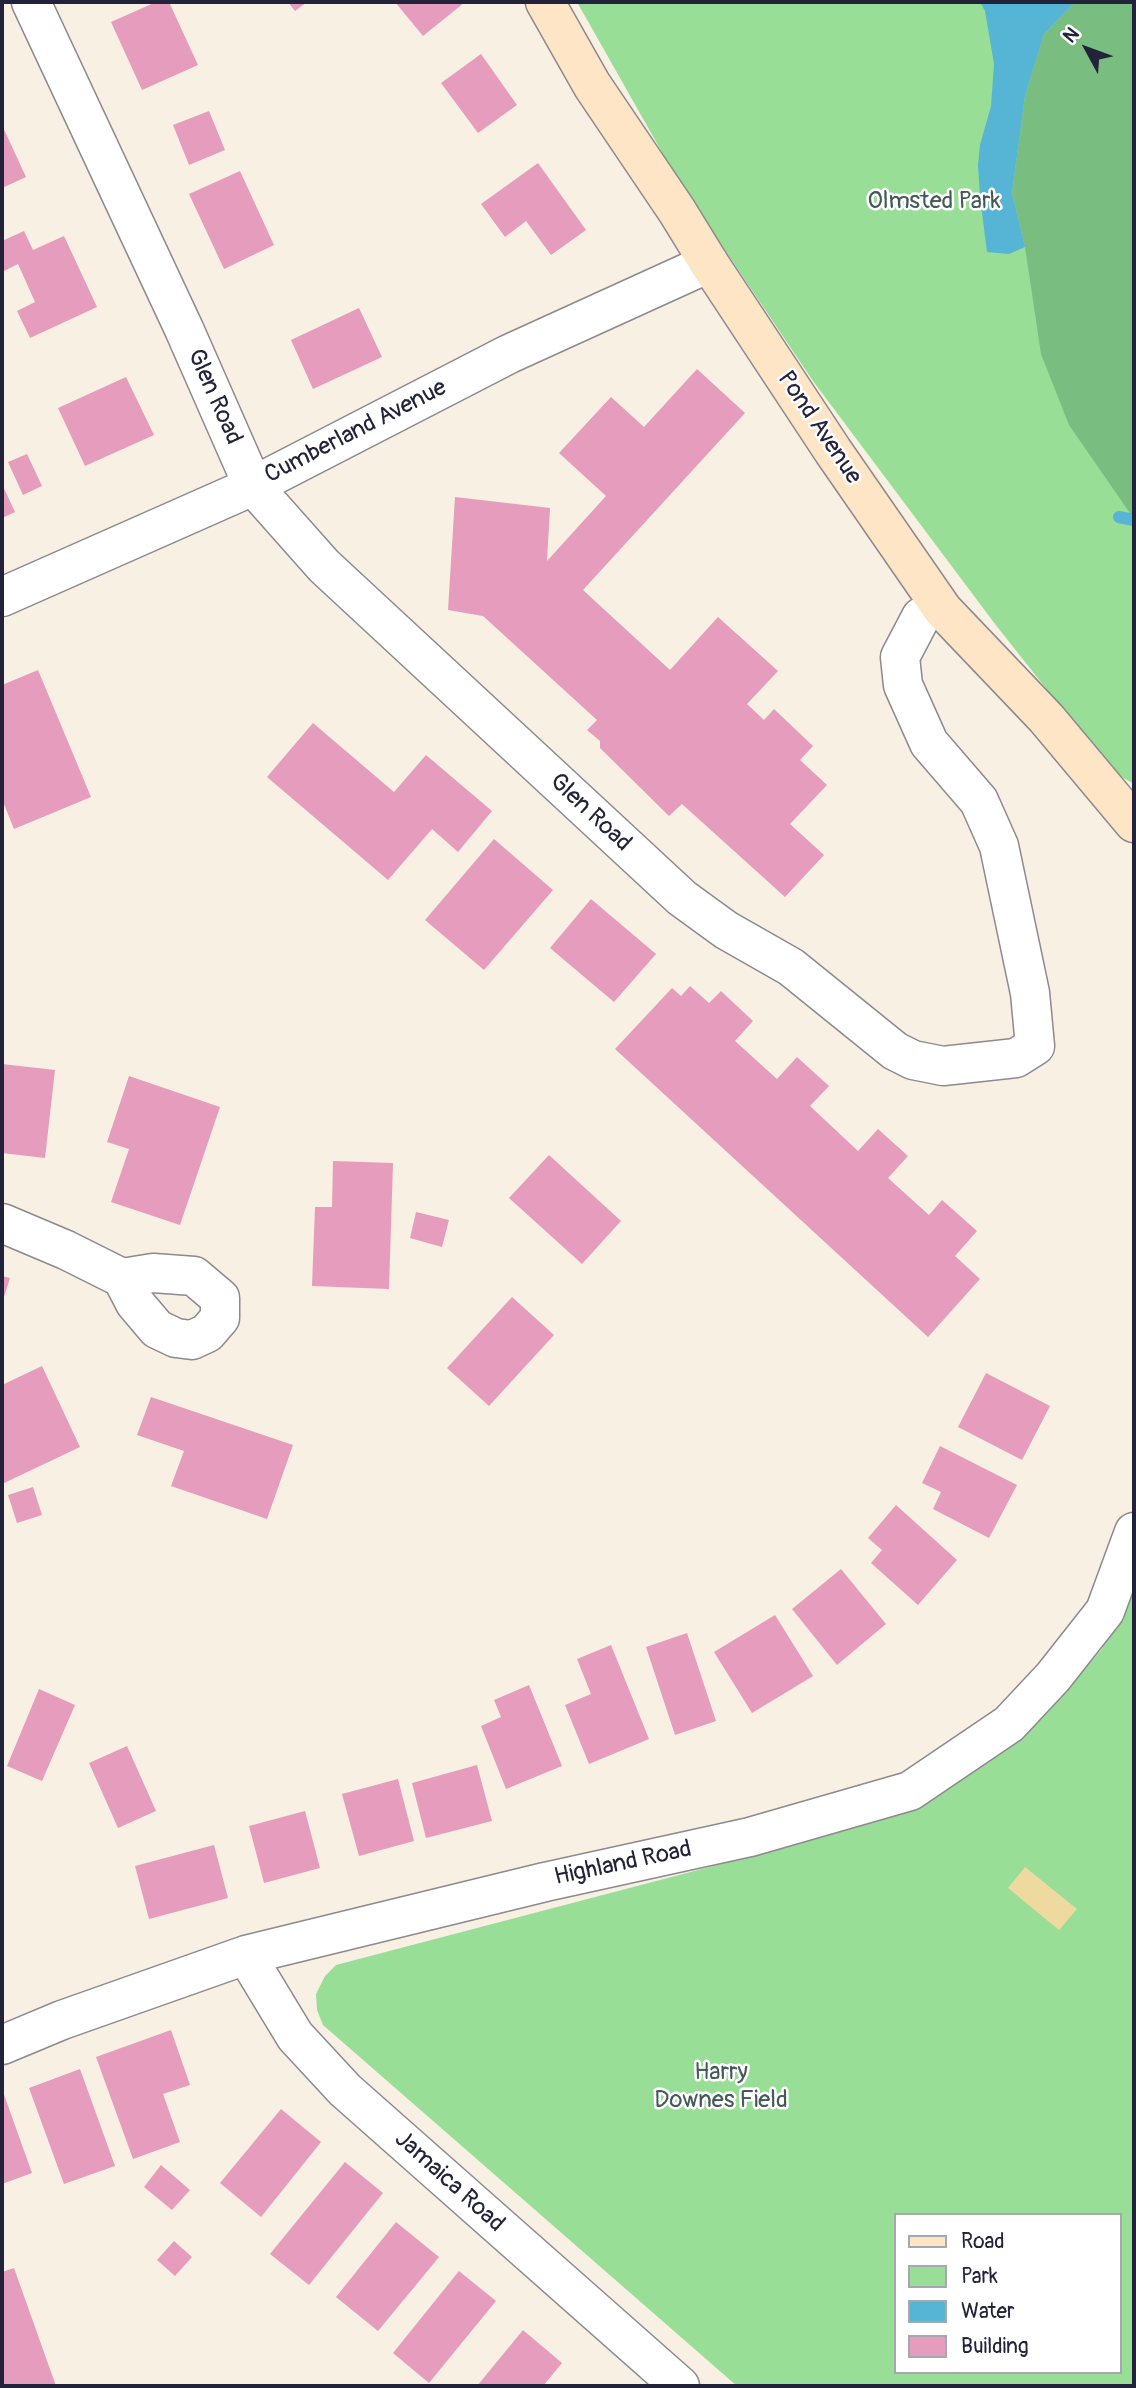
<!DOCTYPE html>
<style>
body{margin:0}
#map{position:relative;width:1136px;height:2388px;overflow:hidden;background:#f8f0e2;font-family:Pangolin,sans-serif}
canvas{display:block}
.frame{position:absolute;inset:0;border:4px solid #22223b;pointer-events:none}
.legend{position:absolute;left:894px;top:2213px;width:228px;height:161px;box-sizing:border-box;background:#fff;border:2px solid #a7a7b1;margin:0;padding:9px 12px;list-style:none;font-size:21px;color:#22223b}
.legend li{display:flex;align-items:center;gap:14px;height:35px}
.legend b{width:35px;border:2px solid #a7a7b1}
.north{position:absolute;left:1052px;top:14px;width:70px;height:70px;-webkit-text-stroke:5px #fff;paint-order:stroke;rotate:311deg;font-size:19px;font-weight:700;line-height:28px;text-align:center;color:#22223b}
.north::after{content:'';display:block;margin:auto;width:24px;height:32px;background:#22223b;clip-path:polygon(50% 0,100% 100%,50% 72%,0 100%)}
</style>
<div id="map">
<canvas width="1136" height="2388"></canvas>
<div class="frame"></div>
<ul class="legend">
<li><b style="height:9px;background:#fde5c5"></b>Road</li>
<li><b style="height:19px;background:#98de97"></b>Park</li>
<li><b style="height:19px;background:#56b5d4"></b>Water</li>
<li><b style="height:19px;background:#e69cbc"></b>Building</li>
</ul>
<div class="north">N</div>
</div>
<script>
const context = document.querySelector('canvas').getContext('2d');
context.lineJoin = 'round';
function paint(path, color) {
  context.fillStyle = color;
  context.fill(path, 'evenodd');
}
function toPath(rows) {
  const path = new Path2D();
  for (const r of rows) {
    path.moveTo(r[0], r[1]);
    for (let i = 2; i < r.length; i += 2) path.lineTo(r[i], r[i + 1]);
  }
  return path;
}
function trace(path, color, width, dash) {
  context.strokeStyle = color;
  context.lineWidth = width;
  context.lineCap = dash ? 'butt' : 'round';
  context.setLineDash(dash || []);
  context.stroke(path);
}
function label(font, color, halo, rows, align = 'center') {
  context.font = font + ' Pangolin,sans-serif';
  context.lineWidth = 5;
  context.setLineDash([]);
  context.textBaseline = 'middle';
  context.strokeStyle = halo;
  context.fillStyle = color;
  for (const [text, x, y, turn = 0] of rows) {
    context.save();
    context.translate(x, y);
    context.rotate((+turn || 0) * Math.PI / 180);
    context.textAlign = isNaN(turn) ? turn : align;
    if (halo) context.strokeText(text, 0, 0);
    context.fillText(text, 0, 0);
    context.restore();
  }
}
paint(toPath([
 [577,2,1134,2,1134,784,1120,776,1093,748,995,624,813,381,676,177],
 [1134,1593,1134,2386,737,2386,323,2025,317,2010,316,1994,325,1976,336,1965,820,1838,881,1818,1019,1738,1043,1717,1101,1650],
 [896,2215,1120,2215,1120,2372,896,2372]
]), '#98de97');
paint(toPath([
 [1075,2,1134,2,1134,519,1069,425,1041,354,1025,247,1012,193,1025,96,1044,34]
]), '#7abd80');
paint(toPath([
 [1025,1867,1077,1909,1059,1930,1008,1888]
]), '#eeda9e');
paint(toPath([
 [980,2,1075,2,1044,34,1025,96,1012,193,1025,247,1009,254,987,252,980,197,978,165,980,145,991,106,994,64,985,11]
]), '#56b5d4');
trace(toPath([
 [1119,517,1134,520]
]), '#56b5d4', 12);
paint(toPath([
 [156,2,169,2,198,65,142,90,111,22],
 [288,2,307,2,295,11],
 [395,2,465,2,423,36],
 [481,54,517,105,478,133,441,83],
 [209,111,225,150,189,165,173,125],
 [2,125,26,177,2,188],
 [538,163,586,230,551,255,526,221,505,237,481,204],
 [240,171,274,245,224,269,189,194],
 [24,231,33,250,64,236,97,307,30,338,17,311,35,302,18,264,2,272,2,241],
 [359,308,382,357,313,389,291,340],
 [697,369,745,413,583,590,670,670,718,617,778,671,747,704,764,720,774,709,813,746,800,760,827,785,790,824,824,855,785,897,682,804,669,816,600,748,600,741,587,730,597,720,483,616,448,610,455,497,550,508,547,561,606,496,559,453,611,397,644,427],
 [126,377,154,435,85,466,58,408],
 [27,454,42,486,23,495,8,462],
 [2,484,15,512,2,518],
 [38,670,91,797,14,829,2,799,2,685],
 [313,723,394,792,426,755,492,811,458,852,432,829,388,880,267,777],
 [494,839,553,890,484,970,425,920],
 [591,899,656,954,614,1002,550,948],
 [690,986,709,1003,721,991,753,1021,735,1041,777,1079,797,1057,829,1086,810,1106,858,1151,878,1129,908,1156,888,1178,929,1215,942,1200,977,1231,955,1256,980,1279,928,1337,615,1049,672,988,681,996],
 [2,1064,55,1070,45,1158,2,1153],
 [129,1076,220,1107,180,1225,111,1202,129,1149,107,1142],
 [549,1155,621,1221,582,1264,509,1198],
 [333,1161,393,1163,389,1289,312,1286,315,1207,332,1207],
 [416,1212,449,1220,442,1247,410,1238],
 [2,1276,10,1278,2,1303],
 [512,1297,554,1335,489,1406,447,1368],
 [42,1366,80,1447,2,1484,2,1385],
 [986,1373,1050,1406,1022,1460,958,1427],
 [151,1397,293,1445,267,1519,171,1486,184,1451,137,1435],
 [940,1446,1017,1485,989,1538,933,1509,941,1492,922,1483],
 [33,1487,42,1515,17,1523,8,1495],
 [896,1505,957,1560,918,1605,871,1563,882,1550,868,1538],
 [841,1569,886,1624,837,1665,792,1609],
 [775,1615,813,1676,752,1713,714,1652],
 [687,1633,716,1721,675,1735,646,1647],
 [611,1645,649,1739,589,1764,565,1705,591,1694,577,1659],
 [529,1685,562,1766,506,1789,481,1726,501,1717,494,1700],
 [39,1689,75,1705,42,1781,7,1766],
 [127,1746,156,1811,118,1828,89,1763],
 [477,1765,492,1821,426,1838,412,1783],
 [398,1779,414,1841,359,1856,342,1794],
 [305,1811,320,1868,264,1883,249,1826],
 [214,1845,228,1898,149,1919,135,1866],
 [171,2030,190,2085,163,2094,180,2142,133,2159,96,2057],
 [80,2069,115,2166,64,2184,29,2088],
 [2,2089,32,2173,2,2184],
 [281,2109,321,2142,261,2217,220,2183],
 [345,2162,383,2193,309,2285,270,2254],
 [161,2165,190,2190,172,2210,144,2187],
 [396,2222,439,2257,378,2331,336,2297],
 [174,2241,192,2257,175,2276,157,2260],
 [14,2268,56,2386,2,2386,2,2272],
 [459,2271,496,2301,429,2383,393,2353],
 [523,2330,562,2363,543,2386,477,2386]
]), '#e69cbc');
const minor = toPath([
 [31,2,184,329,253,486,324,566,682,898,726,930,791,967,895,1051,913,1060,943,1066,1016,1058,1035,1046,1030,993,999,846,979,801,929,743,903,685,900,657,921,617],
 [2,597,253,486,509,354,709,263],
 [2,1223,66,1250,122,1278,135,1303,157,1329,176,1338,192,1340,207,1333,220,1318,220,1298,194,1276,153,1273,122,1278],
 [246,1955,295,2036,345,2090,680,2386],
 [2,2045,62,2020,246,1955,545,1882,750,1837,910,1791,1009,1724,1053,1677,1105,1611,1134,1532]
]);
const secondary = toPath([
 [545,2,592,85,677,211,709,263,833,451,943,610,1046,718,1134,823]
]);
trace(minor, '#8d898e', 41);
trace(secondary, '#8d898e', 41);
trace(minor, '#fff', 38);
trace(secondary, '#fde5c5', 38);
label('24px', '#455a57', '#fff', [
 ["Olmsted Park",934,202],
 ["Harry",721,2073],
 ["Downes Field",721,2101]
]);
label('24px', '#22223b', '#fff', [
 ["Glen Road",214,397,66],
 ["Pond Avenue",819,428,56],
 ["Cumberland Avenue",356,432,-27],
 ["Glen Road",590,813,43],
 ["Highland Road",623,1864,-12],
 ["Jamaica Road",449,2182,42]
]);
</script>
